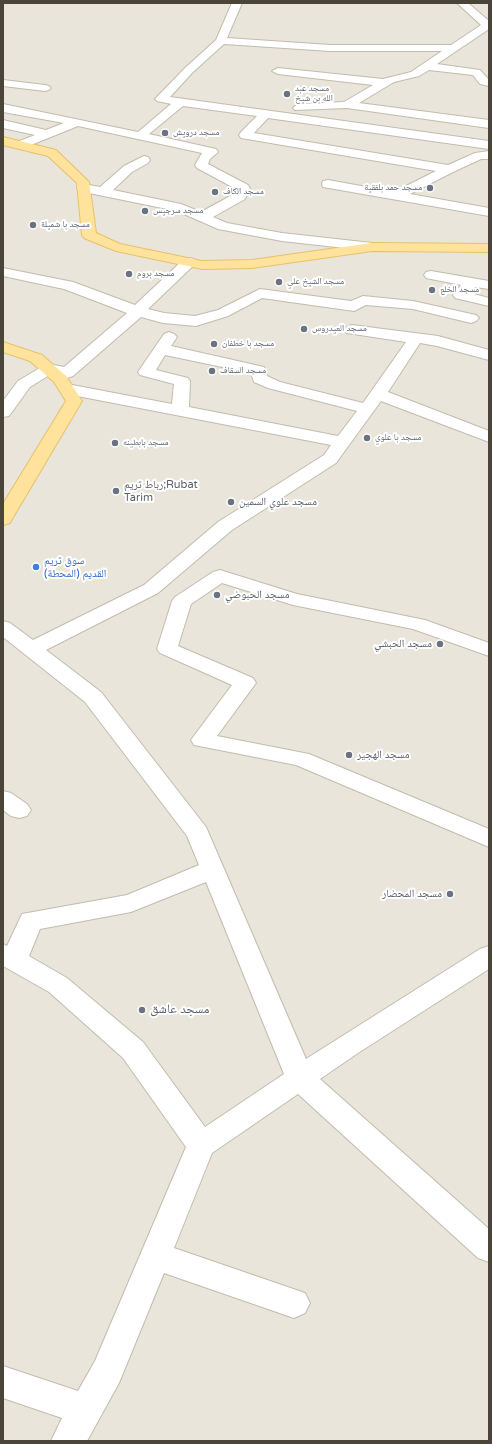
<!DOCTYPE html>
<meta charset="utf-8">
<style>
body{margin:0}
#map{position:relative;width:492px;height:1444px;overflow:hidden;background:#f6f3ec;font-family:"Varela Round",sans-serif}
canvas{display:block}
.frame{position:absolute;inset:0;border:4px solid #4b4439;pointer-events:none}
</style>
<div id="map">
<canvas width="492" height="1444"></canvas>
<div class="frame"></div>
</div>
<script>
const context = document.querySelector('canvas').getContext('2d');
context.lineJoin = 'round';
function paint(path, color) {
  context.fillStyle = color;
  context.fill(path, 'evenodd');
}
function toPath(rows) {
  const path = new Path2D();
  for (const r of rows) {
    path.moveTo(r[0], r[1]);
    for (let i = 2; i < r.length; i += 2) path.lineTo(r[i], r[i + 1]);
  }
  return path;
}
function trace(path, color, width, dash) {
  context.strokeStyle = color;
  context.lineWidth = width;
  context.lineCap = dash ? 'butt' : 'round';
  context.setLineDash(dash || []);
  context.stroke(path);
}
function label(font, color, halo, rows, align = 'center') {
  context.font = font + ' "Varela Round","Noto Naskh Arabic",sans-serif';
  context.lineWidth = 4;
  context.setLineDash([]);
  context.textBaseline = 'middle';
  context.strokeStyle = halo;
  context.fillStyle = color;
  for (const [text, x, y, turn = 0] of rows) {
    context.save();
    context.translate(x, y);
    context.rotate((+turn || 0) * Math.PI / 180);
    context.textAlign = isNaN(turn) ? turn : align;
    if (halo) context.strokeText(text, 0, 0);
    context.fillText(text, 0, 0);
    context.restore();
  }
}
paint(toPath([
 [3,3,489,3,489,1441,3,1441]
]), '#eae5da');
const minor = toPath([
 [232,3,242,3,227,38,330,45,451,45,481,25,457,3,468,3,489,21,489,29,437,64,480,70,489,80,489,86,480,84,473,75,429,70,419,76,394,82,359,103,489,120,489,128,347,108,295,110,293,108,295,106,299,104,344,102,373,85,278,74,272,71,278,68,383,79,411,72,442,51,330,51,224,44,193,72,170,97,489,141,489,149,268,118,254,133,448,165,475,153,489,151,489,159,481,159,453,172,410,194,489,208,489,216,323,187,322,184,323,181,328,180,394,192,436,171,241,138,239,135,241,132,257,116,183,106,149,134,216,149,218,152,210,159,208,164,248,185,250,188,245,199,213,217,227,223,282,233,372,243,377,244,379,247,377,250,372,251,282,241,218,229,177,211,84,192,79,191,77,188,79,185,84,184,100,187,124,166,144,156,148,157,150,160,148,163,132,172,113,190,181,204,201,212,234,194,236,189,197,168,195,165,202,153,78,126,21,149,17,148,15,145,17,142,35,135,3,128,3,120,46,130,64,123,3,112,3,104,138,132,171,104,157,101,155,99,185,68,216,40,232,3],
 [3,80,45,85,49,86,51,88,49,90,45,91,3,86,3,80],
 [189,258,194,259,196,262,194,265,148,309,164,313,195,316,218,310,260,289,351,301,363,296,413,301,476,315,479,318,476,321,471,323,413,309,366,305,354,311,262,298,228,316,196,326,163,323,141,317,73,376,67,378,51,374,30,387,9,416,3,417,3,401,18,381,43,366,49,364,64,367,127,313,64,289,3,276,3,268,73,282,135,305,184,259,189,258],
 [431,271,489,281,489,289,475,287,470,293,489,298,489,306,455,298,453,295,461,285,426,278,424,275,426,272,431,271],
 [352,325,438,336,489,350,489,360,437,346,420,343,388,392,489,431,489,442,381,401,336,463,232,530,158,593,46,650,101,692,206,827,306,1059,480,949,489,946,489,969,358,1053,320,1079,489,1229,489,1262,478,1258,298,1094,212,1153,174,1248,305,1293,310,1303,305,1313,294,1318,164,1273,119,1383,87,1441,51,1441,62,1418,3,1398,3,1366,78,1391,95,1361,186,1147,123,1058,49,992,3,966,3,944,7,946,22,914,127,895,199,865,187,836,85,702,3,637,3,621,10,623,33,640,144,585,218,522,324,455,331,445,67,394,61,392,59,389,61,386,67,384,172,404,174,384,140,375,138,372,164,334,169,332,174,334,177,337,171,346,264,367,267,376,280,382,363,403,406,342,347,333,344,330,347,327,352,325],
 [165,355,251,373,254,382,268,388,357,411,338,436,189,407,190,381,188,378,156,370,165,355],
 [206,882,284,1074,205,1127,143,1042,67,978,29,956,40,929,131,912,206,882],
 [220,570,297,594,425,620,489,643,489,656,413,629,293,605,222,583,191,604,178,646,253,678,256,683,217,736,309,754,489,829,489,847,296,765,194,745,191,740,232,685,160,653,157,649,172,601,175,597,213,572,220,570],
 [3,791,11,793,27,804,31,810,27,816,19,818,11,816,3,810,3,791]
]);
const major = toPath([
 [3,137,56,150,89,182,96,233,120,244,202,261,252,260,372,243,489,244,489,252,372,251,252,268,202,269,116,251,84,238,82,235,77,183,48,156,3,145,3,137],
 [3,342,42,355,66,376,82,401,12,519,10,523,3,525,3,504,66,401,54,382,30,361,3,352,3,342]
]);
trace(minor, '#c2bbae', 2);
trace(major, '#e6c16a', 2);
paint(minor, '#fff');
paint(major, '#ffe39c');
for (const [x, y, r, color] of [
 [287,94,4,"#6b7280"],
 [165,133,4,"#6b7280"],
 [430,188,4,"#6b7280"],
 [215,192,4,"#6b7280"],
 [145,211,4,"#6b7280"],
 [33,225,4,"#6b7280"],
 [129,274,4,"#6b7280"],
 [279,282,4,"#6b7280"],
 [432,290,4,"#6b7280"],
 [304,329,4,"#6b7280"],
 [214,344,4,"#6b7280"],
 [212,371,4,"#6b7280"],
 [367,438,4,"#6b7280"],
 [115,443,4,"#6b7280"],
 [116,491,4,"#6b7280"],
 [231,502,4,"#6b7280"],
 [36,567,4,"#3f7fe0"],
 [217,595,4,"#6b7280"],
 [440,644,4,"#6b7280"],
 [349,755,4,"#6b7280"],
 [450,894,4,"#6b7280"],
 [142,1010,4,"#6b7280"]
]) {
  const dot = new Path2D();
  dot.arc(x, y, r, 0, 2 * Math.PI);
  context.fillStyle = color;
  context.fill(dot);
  trace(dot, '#fff', 1.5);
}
label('9px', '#5b616d', '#fff', [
 ["مسجد عبد",295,89],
 ["الله بن شيخ",295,99],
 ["مسجد درويش",173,133],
 ["مسجد حمد بلفقية",422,188,"right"],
 ["مسجد الكاف",223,192],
 ["مسجد سرجيس",153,211],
 ["مسجد با شميلة",41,225],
 ["مسجد بروم",137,274],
 ["مسجد الشيخ علي",287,282],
 ["مسجد الخلع",440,290],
 ["مسجد العيدروس",312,329],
 ["مسجد با خطفان",222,344],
 ["مسجد السقاف",220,371],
 ["مسجد با علوي",375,438],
 ["مسجد بابطينه",123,443]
], 'left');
label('11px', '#5b616d', '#fff', [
 ["رباط تريم;Rubat",124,485],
 ["Tarim",124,498],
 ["مسجد علوي السمين",239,502],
 ["مسجد الحبوضي",225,595],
 ["مسجد الحبشي",432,644,"right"],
 ["مسجد الهجير",357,755],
 ["مسجد المحضار",442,894,"right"]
], 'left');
label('11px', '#366cbe', '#fff', [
 ["سوق تريم",44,561],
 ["القديم (المحطة)",44,574]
], 'left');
label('13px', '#5b616d', '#fff', [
 ["مسجد عاشق",150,1010]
], 'left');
</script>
